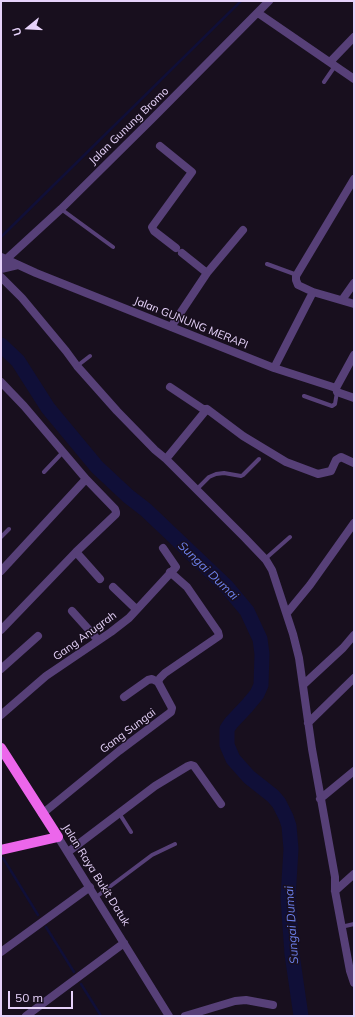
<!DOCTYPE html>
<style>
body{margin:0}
#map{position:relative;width:355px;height:1017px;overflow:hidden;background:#180f1e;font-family:Mulish,sans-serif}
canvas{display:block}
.frame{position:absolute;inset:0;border:2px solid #e6d2fa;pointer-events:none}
.north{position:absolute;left:8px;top:8px;width:40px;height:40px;-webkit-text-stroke:3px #180f1e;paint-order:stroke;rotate:252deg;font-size:11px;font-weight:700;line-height:16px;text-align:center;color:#e6d2fa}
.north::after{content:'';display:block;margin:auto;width:14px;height:18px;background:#e6d2fa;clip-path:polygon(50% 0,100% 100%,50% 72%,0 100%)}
.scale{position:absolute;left:8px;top:991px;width:65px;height:18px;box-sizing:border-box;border:2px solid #e6d2fa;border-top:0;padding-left:5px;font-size:12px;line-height:14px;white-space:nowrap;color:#e6d2fa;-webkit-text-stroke:3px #180f1e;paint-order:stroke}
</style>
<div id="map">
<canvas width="355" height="1017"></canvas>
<div class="frame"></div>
<div class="north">U</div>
<div class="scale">50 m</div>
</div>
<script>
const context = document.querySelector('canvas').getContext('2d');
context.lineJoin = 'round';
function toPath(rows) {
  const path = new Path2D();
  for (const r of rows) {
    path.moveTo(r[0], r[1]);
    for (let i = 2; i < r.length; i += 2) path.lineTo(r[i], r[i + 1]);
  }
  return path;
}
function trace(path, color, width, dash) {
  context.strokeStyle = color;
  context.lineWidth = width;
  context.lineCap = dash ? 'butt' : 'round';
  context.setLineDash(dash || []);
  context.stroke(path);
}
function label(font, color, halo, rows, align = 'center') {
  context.font = font + ' Mulish,sans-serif';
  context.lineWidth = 3;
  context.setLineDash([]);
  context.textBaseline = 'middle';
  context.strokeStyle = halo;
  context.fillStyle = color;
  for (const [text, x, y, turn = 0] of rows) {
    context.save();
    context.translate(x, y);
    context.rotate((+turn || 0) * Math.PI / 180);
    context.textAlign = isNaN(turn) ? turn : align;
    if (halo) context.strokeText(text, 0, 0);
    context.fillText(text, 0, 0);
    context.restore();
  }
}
trace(toPath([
 [1,237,241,1],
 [3,858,38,915],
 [46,927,74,972],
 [81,984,101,1016]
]), '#100f38', 2.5);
trace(toPath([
 [1,345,18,361,48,408,97,467,128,496,146,510,227,587,247,611,260,639,262,654,261,685,257,694,247,706,231,723,227,729,227,745,233,759,249,777,273,796,279,803,286,817,289,826,291,849,288,898,292,954,301,1016]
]), '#100f38', 15);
trace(toPath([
 [324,82,335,66],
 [61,209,113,247],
 [267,264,297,275],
 [77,366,90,356],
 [304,396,332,406,335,404,337,392],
 [44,472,63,452],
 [197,489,209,477,216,474,224,473,241,476,243,475,259,459],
 [1,537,9,529],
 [265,559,290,537],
 [119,813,131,832],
 [96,897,152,855,175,844],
 [341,927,354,924]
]), '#574078', 4);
trace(toPath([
 [258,13,354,79],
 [330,62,354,37],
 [160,146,192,172,152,227,154,231,176,248],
 [354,179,296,276,296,280,298,285,313,292,354,304],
 [182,253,207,273],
 [1,257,36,273,274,368,336,388,337,392,354,398],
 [1,264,61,209,153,118,269,1],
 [1,269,18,265],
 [1,277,22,298,66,351,77,366,117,411,155,450,166,459,245,538,266,560,272,570,293,634,299,658,312,749,335,877,335,891,350,971,354,983],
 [342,300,354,283],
 [171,327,207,273,243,230],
 [274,368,313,292],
 [1,382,24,406,86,479,115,509,116,512,116,514,76,552,1,630],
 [170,387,203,409,207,409,243,436,286,462,318,474,331,471,336,460,341,457,354,463],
 [336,388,354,355],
 [166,459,207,409],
 [76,552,100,579],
 [1,571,86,479],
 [113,587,136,609],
 [72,611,98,640],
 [287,613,310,585,354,523],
 [1,669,38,636],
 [303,685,343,648,354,635],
 [124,697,148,680,152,679,158,682],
 [1,715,46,676,111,632,129,618,176,567,163,548],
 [308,723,354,678],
 [320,799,354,771],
 [42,814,119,751,171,712,172,708,158,682,160,678,165,673,219,636,218,632,187,587,170,572],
 [58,837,169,1016],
 [68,852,155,786,188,766,191,765,194,766,221,804],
 [335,891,354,874],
 [1,952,90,887],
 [26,1016,124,943],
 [185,1016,235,1001,246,1000,273,1005]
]), '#574078', 8);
trace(toPath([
 [1,748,58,837,1,850]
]), '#ec66eb', 10);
label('11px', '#e6d2fa', '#180f1e', [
 ["Jalan Gunung Bromo",129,126,-44],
 ["Jalan GUNUNG MERAPI",191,323,22],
 ["Gang Anugrah",85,636,-36],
 ["Gang Sungai",128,731,-37],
 ["Jalan Raya Bukit Datuk",96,875,58]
]);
label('italic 12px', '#6c80ed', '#180f1e', [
 ["Sungai Dumai",208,571,44],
 ["Sungai Dumai",292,925,-94]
]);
</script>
